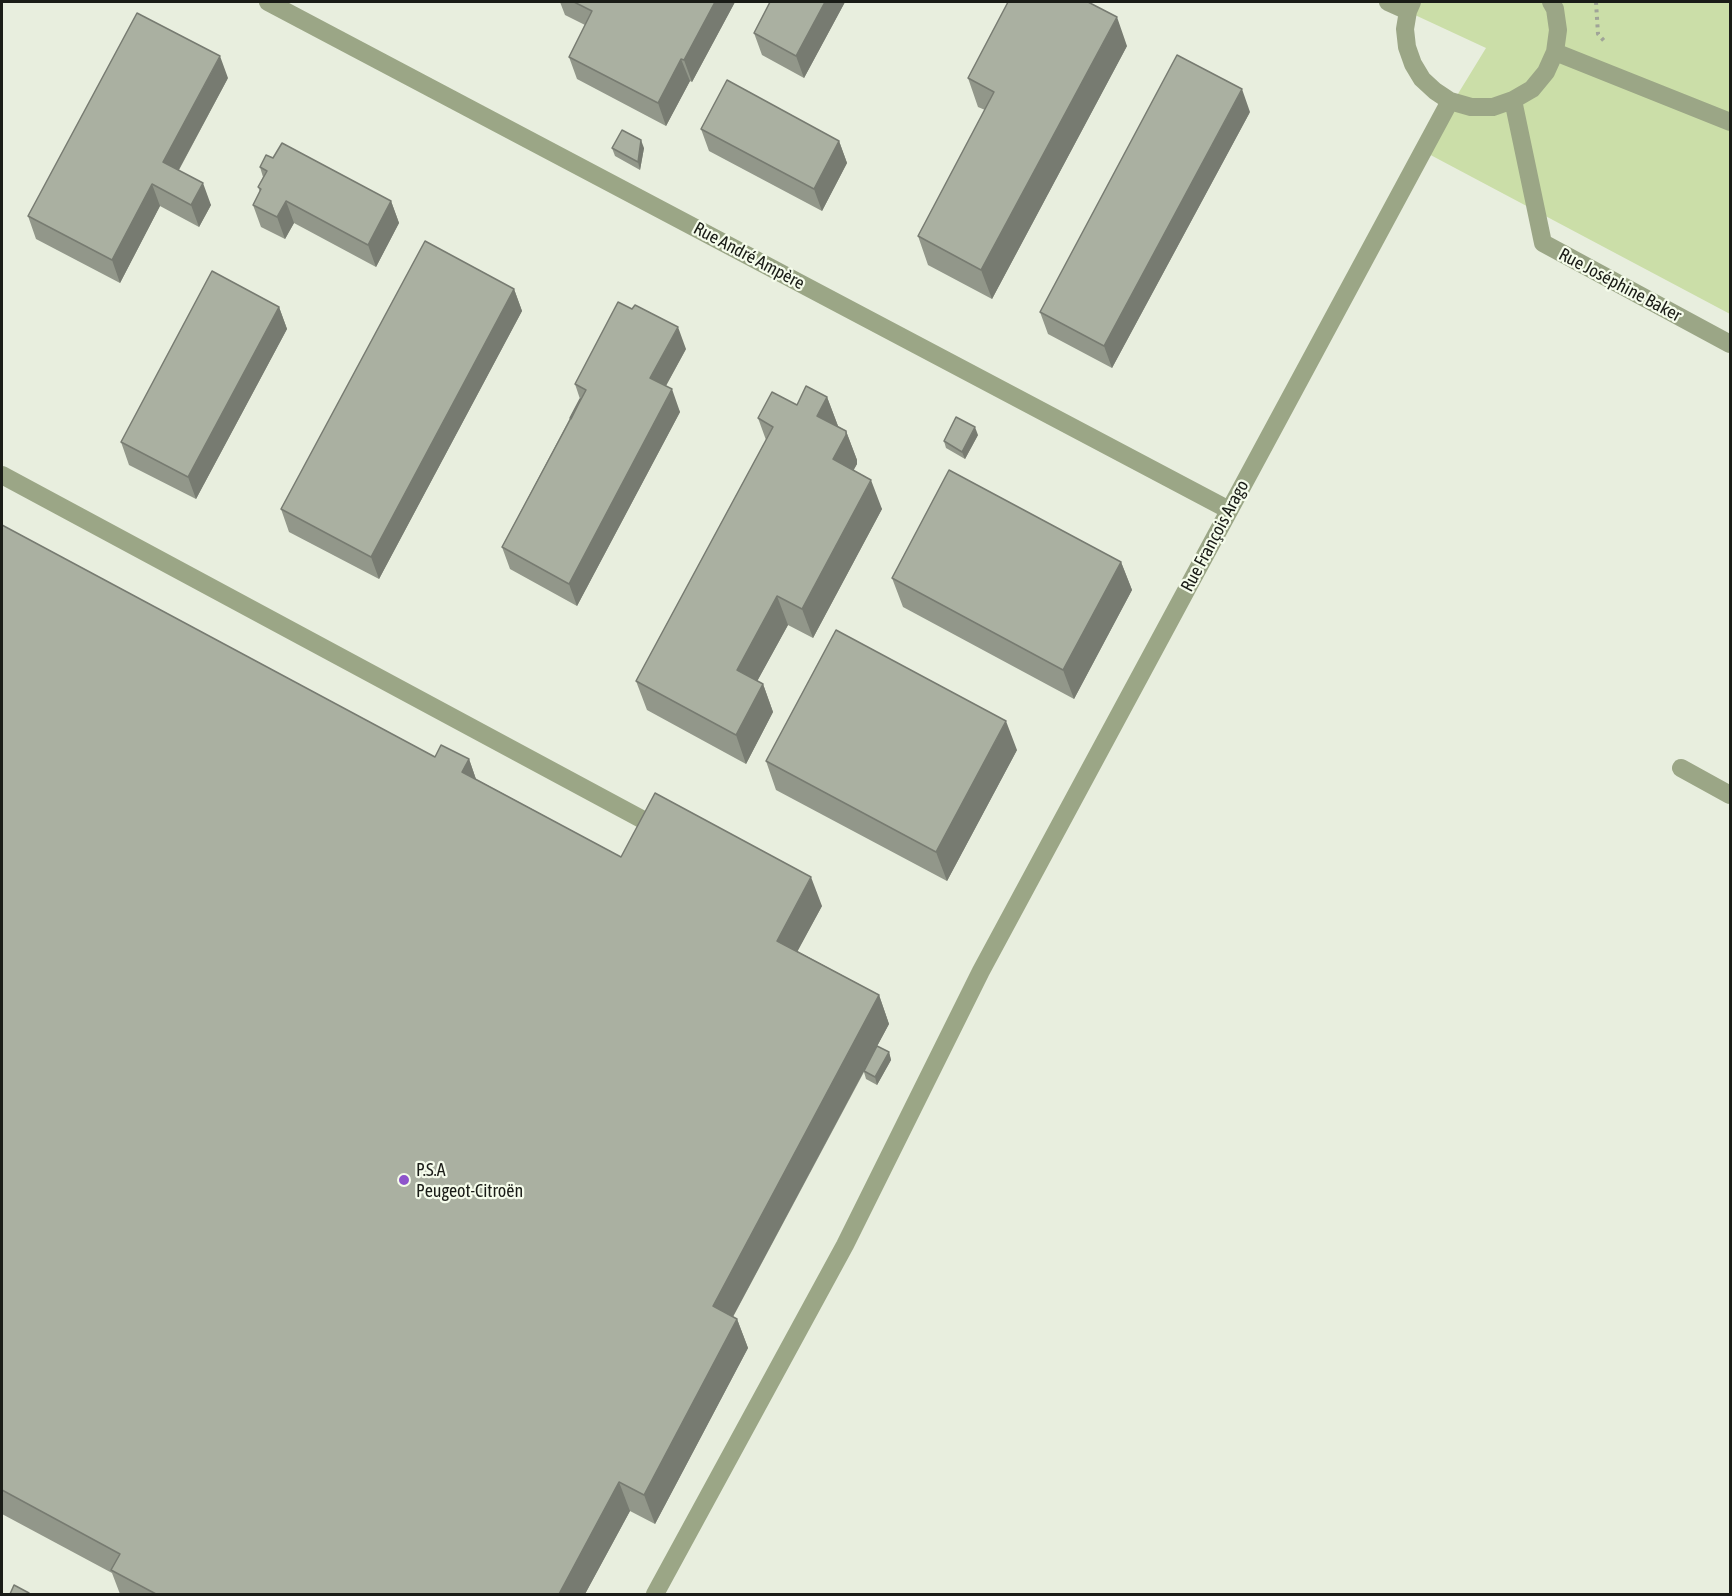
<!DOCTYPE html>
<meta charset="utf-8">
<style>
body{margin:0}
#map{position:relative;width:1732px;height:1596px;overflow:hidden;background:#e8eede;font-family:"Asap Condensed",sans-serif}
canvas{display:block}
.frame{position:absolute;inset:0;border:3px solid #1a1c17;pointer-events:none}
</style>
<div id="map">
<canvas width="1732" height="1596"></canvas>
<div class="frame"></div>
</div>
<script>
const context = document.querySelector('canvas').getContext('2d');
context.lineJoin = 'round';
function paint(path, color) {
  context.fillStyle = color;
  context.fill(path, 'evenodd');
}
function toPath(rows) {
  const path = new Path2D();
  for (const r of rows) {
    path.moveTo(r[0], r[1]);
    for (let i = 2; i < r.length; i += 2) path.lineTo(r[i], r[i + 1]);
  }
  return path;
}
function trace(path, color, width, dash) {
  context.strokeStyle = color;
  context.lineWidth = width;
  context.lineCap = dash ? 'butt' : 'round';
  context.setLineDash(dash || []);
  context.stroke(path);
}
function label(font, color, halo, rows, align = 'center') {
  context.font = font + ' "Asap Condensed",sans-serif';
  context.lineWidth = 4.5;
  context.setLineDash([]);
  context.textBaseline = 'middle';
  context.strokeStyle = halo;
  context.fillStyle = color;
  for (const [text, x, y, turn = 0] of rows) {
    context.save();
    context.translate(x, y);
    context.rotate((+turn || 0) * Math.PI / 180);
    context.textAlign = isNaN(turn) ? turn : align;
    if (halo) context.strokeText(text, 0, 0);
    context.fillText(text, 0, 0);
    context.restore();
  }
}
paint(toPath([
 [1387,2,1730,2,1730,314,1423,151,1486,48]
]), '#cbdea8');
trace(toPath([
 [1596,2,1598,34,1606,43]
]), '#a0a498', 4, [3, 4.5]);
trace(toPath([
 [268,2,1229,510],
 [1388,2,1408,11],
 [1412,2,1408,11,1405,29,1407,47,1413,64,1422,79,1435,91,1450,101,1471,107,1493,107,1513,100,1532,89,1546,72,1555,52,1558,30,1555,9,1551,2],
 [1555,52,1730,122],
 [1513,100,1543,243,1730,344],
 [2,475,647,822],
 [1681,768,1730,795],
 [655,1594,845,1245,981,971,1450,101]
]), '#9ba686', 18);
paint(toPath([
 [560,2,735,2,692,82,690,81,666,126,577,79,569,57,585,25,565,15],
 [770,2,845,2,804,78,762,55,754,33],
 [1127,46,992,299,928,265,918,236,985,110,978,107,968,78],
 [228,78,179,170,211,205,199,227,160,206,120,283,36,239,28,216],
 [1250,112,1112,368,1048,334,1040,312],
 [701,129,839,141,847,163,822,211,709,151],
 [612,148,644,148,640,170,615,156],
 [273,158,391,201,399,223,376,267,294,223,285,239,261,227,253,205,260,192,258,187,263,177,260,167],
 [514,289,522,311,379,579,289,532,281,509],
 [279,307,287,329,196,499,129,465,121,442],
 [686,349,666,386,680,412,577,606,510,569,502,547,580,399,575,384],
 [827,397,838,426,846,431,857,460,857,464,853,470,882,509,813,638,788,625,757,681,763,684,773,712,746,764,647,710,636,681,766,440,758,418],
 [978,435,965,459,946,448,944,441],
 [2,525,435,757,469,759,476,779,621,857,822,906,797,951,879,995,889,1024,877,1046,889,1052,891,1060,877,1085,866,1079,864,1072,733,1317,737,1319,748,1348,655,1524,630,1511,585,1594,120,1594,112,1573,2,1514],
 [1121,562,1132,590,1074,699,903,607,892,578],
 [1017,750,947,881,776,790,766,761]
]), '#92978a');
paint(toPath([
 [715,2,735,2,692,82,684,60],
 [825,2,845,2,804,78,796,56],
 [1117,17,1127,46,992,299,981,270],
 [220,56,228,78,171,184,163,162],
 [681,59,690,81,666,126,658,103],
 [1242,89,1250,112,1112,368,1104,346],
 [641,140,644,148,640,170,638,162],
 [839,141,847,163,822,211,814,189],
 [203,183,211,205,199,227,191,205],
 [152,184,160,206,120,283,112,260],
 [286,201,294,223,285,239,277,217],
 [391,201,399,223,376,267,368,245],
 [514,289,522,311,379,579,371,557],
 [279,307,287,329,196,499,188,477],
 [678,327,686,349,658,400,650,378],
 [672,389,680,412,577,606,569,584],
 [827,397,838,426,828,445,817,416],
 [975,427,978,435,965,459,962,452],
 [846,431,857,460,857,464,844,488,833,459],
 [871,480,882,509,813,638,802,609],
 [1121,562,1132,590,1074,699,1063,670],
 [777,596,788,625,748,698,737,670],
 [763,684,773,712,746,764,736,735],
 [1006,721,1017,750,947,881,936,852],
 [469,759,479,788,462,772],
 [811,877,822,906,788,969,777,941],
 [879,995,889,1024,723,1335,713,1306],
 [889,1052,891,1060,877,1085,875,1077],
 [737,1319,748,1348,655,1524,644,1495],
 [619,1482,630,1511,585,1594,559,1594]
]), '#777b71');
const building = toPath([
 [574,2,715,2,684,60,681,59,658,103,569,57,592,11,574,2],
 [770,2,825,2,796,56,754,33,770,2],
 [1008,2,1088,2,1117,17,981,270,918,236,994,92,968,78,1008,2],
 [137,13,220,56,163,162,203,183,191,205,152,184,112,260,28,216,137,13],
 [1177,55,1242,89,1104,346,1040,312,1177,55],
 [727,80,839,141,814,189,701,129,727,80],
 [622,130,641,140,638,162,612,148,622,130],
 [282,143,391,201,368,245,286,201,277,217,253,205,261,189,258,187,267,171,260,167,266,155,273,158,282,143],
 [425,241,514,289,371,557,281,509,425,241],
 [212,271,279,307,188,477,121,442,212,271],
 [618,302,632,309,635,305,678,327,650,378,672,389,569,584,502,547,586,390,575,384,618,302],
 [806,386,827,397,817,416,846,431,846,435,833,459,871,480,802,609,777,596,737,670,763,684,736,735,636,681,773,427,758,418,772,392,797,405,806,386],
 [580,399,581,399,571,419,570,418,580,399],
 [956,417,975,427,962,452,944,441,956,417],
 [949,470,1121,562,1063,670,892,578,949,470],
 [2,525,435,757,441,745,469,759,462,772,621,857,655,793,811,877,777,941,879,995,713,1306,737,1319,644,1495,619,1482,559,1594,156,1594,111,1570,120,1554,2,1490,2,525],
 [836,630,1006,721,936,852,766,761,836,630],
 [877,1046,889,1052,875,1077,864,1071,877,1046],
 [14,1585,29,1593,28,1594,10,1594,14,1585]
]);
paint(building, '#aab0a1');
trace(building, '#777b71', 1.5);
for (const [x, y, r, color] of [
 [404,1180,6,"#8e54cb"]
]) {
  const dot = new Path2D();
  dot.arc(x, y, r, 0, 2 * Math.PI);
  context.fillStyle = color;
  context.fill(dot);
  trace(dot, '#f5fceb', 2);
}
label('18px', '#1a1c17', '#f5fceb', [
 ["Rue André Ampère",749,256,28],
 ["Rue Joséphine Baker",1620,285,28],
 ["Rue François Arago",1215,536,-62]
]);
label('18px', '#1a1c17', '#f5fceb', [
 ["P.S.A",416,1170],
 ["Peugeot-Citroën",416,1191]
], 'left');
</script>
